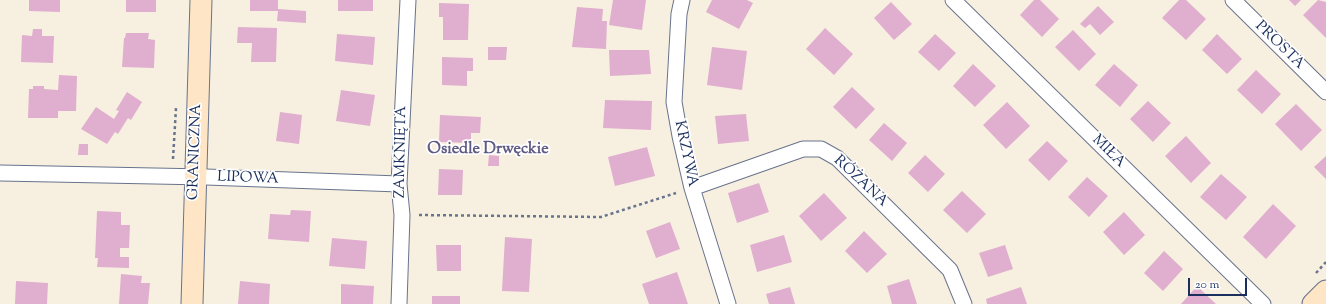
<!DOCTYPE html>
<meta charset="utf-8">
<style>
body{margin:0}
#map{position:relative;width:1326px;height:304px;overflow:hidden;background:#f7f0e0;font-family:"Sorts Mill Goudy",serif}
canvas{display:block}
.scale{position:absolute;left:1188px;top:278px;width:59px;height:18px;box-sizing:border-box;border:2px solid #1b2f5e;border-top:0;padding-left:5px;font-size:12px;line-height:14px;white-space:nowrap;color:#1b2f5e;-webkit-text-stroke:3px #fff;paint-order:stroke}
</style>
<div id="map">
<canvas width="1326" height="304"></canvas>
<div class="scale">20 m</div>
</div>
<script>
const context = document.querySelector('canvas').getContext('2d');
context.lineJoin = 'round';
function paint(path, color) {
  context.fillStyle = color;
  context.fill(path, 'evenodd');
}
function toPath(rows) {
  const path = new Path2D();
  for (const r of rows) {
    path.moveTo(r[0], r[1]);
    for (let i = 2; i < r.length; i += 2) path.lineTo(r[i], r[i + 1]);
  }
  return path;
}
function trace(path, color, width, dash) {
  context.strokeStyle = color;
  context.lineWidth = width;
  context.lineCap = dash ? 'butt' : 'round';
  context.setLineDash(dash || []);
  context.stroke(path);
}
function label(font, color, halo, rows, align = 'center') {
  context.font = font + ' "Sorts Mill Goudy",serif';
  context.lineWidth = 3.5;
  context.setLineDash([]);
  context.textBaseline = 'middle';
  context.strokeStyle = halo;
  context.fillStyle = color;
  for (const [text, x, y, turn = 0] of rows) {
    context.save();
    context.translate(x, y);
    context.rotate((+turn || 0) * Math.PI / 180);
    context.textAlign = isNaN(turn) ? turn : align;
    if (halo) context.strokeText(text, 0, 0);
    context.fillText(text, 0, 0);
    context.restore();
  }
}
paint(toPath([
 [29,0,60,0,60,12,29,11],
 [126,0,156,0,156,12,126,12],
 [250,0,278,0,278,9,306,11,306,23,277,21,278,11,250,11],
 [338,0,373,0,373,11,338,11],
 [613,0,646,0,642,30,609,25],
 [712,0,747,0,753,3,739,29,706,12],
 [1034,0,1040,0,1059,19,1042,37,1020,15],
 [1179,0,1186,0,1206,19,1186,40,1162,18],
 [1289,0,1301,0,1295,6],
 [1318,0,1326,2,1326,38,1303,15],
 [891,2,912,24,894,40,874,18],
 [439,3,469,4,468,40,443,40,443,17,439,17],
 [1098,6,1114,22,1100,35,1090,24,1085,28,1080,24],
 [577,7,603,9,602,21,607,21,606,49,572,47],
 [238,27,277,28,276,62,251,62,252,43,237,43],
 [825,28,853,54,834,75,806,49],
 [33,29,42,29,42,36,54,36,53,63,21,62,22,35,32,36],
 [1073,30,1096,54,1079,71,1055,47],
 [126,33,149,33,148,39,155,40,154,68,122,67,124,38,125,38],
 [337,34,375,37,373,65,335,61],
 [935,34,956,53,939,71,918,52],
 [1217,34,1242,59,1227,74,1202,50],
 [488,47,507,47,506,60,488,60],
 [712,47,747,51,742,90,707,85],
 [609,50,649,50,651,74,610,76],
 [442,57,473,58,473,71,467,71,467,86,442,85],
 [973,64,996,86,975,107,953,86],
 [1114,64,1138,85,1120,107,1095,85],
 [1256,70,1281,94,1262,114,1237,90],
 [59,75,77,76,76,111,58,111,58,118,28,118,29,89,33,89,33,86,44,86,44,89,58,90],
 [852,87,875,109,856,129,833,107],
 [341,90,375,95,370,126,336,121],
 [127,92,142,102,131,120,128,118,118,134,115,132,107,144,81,129,96,107,114,119,119,111,116,110],
 [605,100,652,101,651,130,603,128],
 [1148,101,1171,123,1153,142,1130,119],
 [1007,102,1030,126,1006,149,983,125],
 [1296,104,1322,130,1301,151,1275,124],
 [280,112,302,115,299,144,276,141],
 [746,114,749,141,718,144,715,116],
 [440,115,481,117,480,133,471,133,471,143,439,142],
 [884,123,907,143,892,161,869,140],
 [1186,136,1211,163,1191,183,1165,156],
 [1047,141,1068,161,1049,181,1028,160],
 [79,144,88,144,88,155,78,155],
 [647,147,655,176,615,186,608,157],
 [489,155,499,156,499,166,488,166],
 [925,155,945,174,928,192,908,173],
 [1326,156,1326,179,1314,167],
 [439,169,463,170,462,195,438,195],
 [1221,174,1247,197,1226,220,1200,197],
 [1087,177,1108,196,1089,217,1068,197],
 [759,183,769,212,737,223,728,193],
 [962,191,986,214,967,233,943,210],
 [824,193,847,218,821,241,799,216],
 [1273,204,1296,226,1266,259,1243,237],
 [291,210,311,211,309,242,268,239,270,214,290,215],
 [97,211,121,212,121,225,130,225,129,248,120,248,120,257,129,257,129,268,97,267,98,258,95,258],
 [1124,212,1145,235,1124,255,1103,232],
 [670,222,680,249,656,258,646,231],
 [864,231,887,254,867,273,845,251],
 [784,235,792,262,757,272,750,245],
 [505,237,532,239,529,292,502,291],
 [332,238,367,241,365,269,329,266],
 [436,245,461,245,461,271,437,271],
 [1005,245,1013,269,988,277,979,253],
 [1164,251,1183,269,1163,291,1144,273],
 [677,272,688,304,649,304,642,284],
 [121,274,142,276,141,283,150,283,148,304,119,304],
 [909,279,917,304,892,304,887,286],
 [16,281,48,283,47,304,15,304],
 [240,281,270,284,269,304,238,304],
 [341,284,374,286,373,304,341,304],
 [1197,286,1216,304,1181,304],
 [790,287,795,304,769,304,766,294],
 [1021,287,1027,304,987,304,986,299],
 [432,296,460,296,460,304,432,304]
]), '#e0aece');
const street = toPath([
 [682,0,679,14,674,102,680,136,692,188,728,304],
 [953,0,1263,304],
 [1233,0,1326,92],
 [0,173,206,177,399,184],
 [692,188,803,149,821,149,837,158,950,270,964,304],
 [399,304,402,215,399,184,408,0]
]);
const secondary = toPath([
 [192,304,201,0],
 [1313,304,1326,291]
]);
trace(street, '#68738c', 17);
trace(secondary, '#68738c', 23);
trace(toPath([
 [173,159,176,108],
 [419,215,601,217,676,193],
 [1316,273,1326,262]
]), '#68738c', 2.5, [3, 3]);
trace(street, '#fff', 15);
trace(secondary, '#fde5c5', 21);
label('15px', '#1b2f5e', '#fff', [
 ["PROSTA",1279,46,44],
 ["GRANICZNA",196,152,-88],
 ["ZAMKNIĘTA",402,152,-89],
 ["MIŁA",1108,152,44],
 ["KRZYWA",685,154,78],
 ["LIPOWA",248,179,2],
 ["RÓŻANA",860,182,43]
]);
label('bold 16px', '#605b85', '#fff', [
 ["Osiedle Drwęckie",488,150]
]);
</script>
